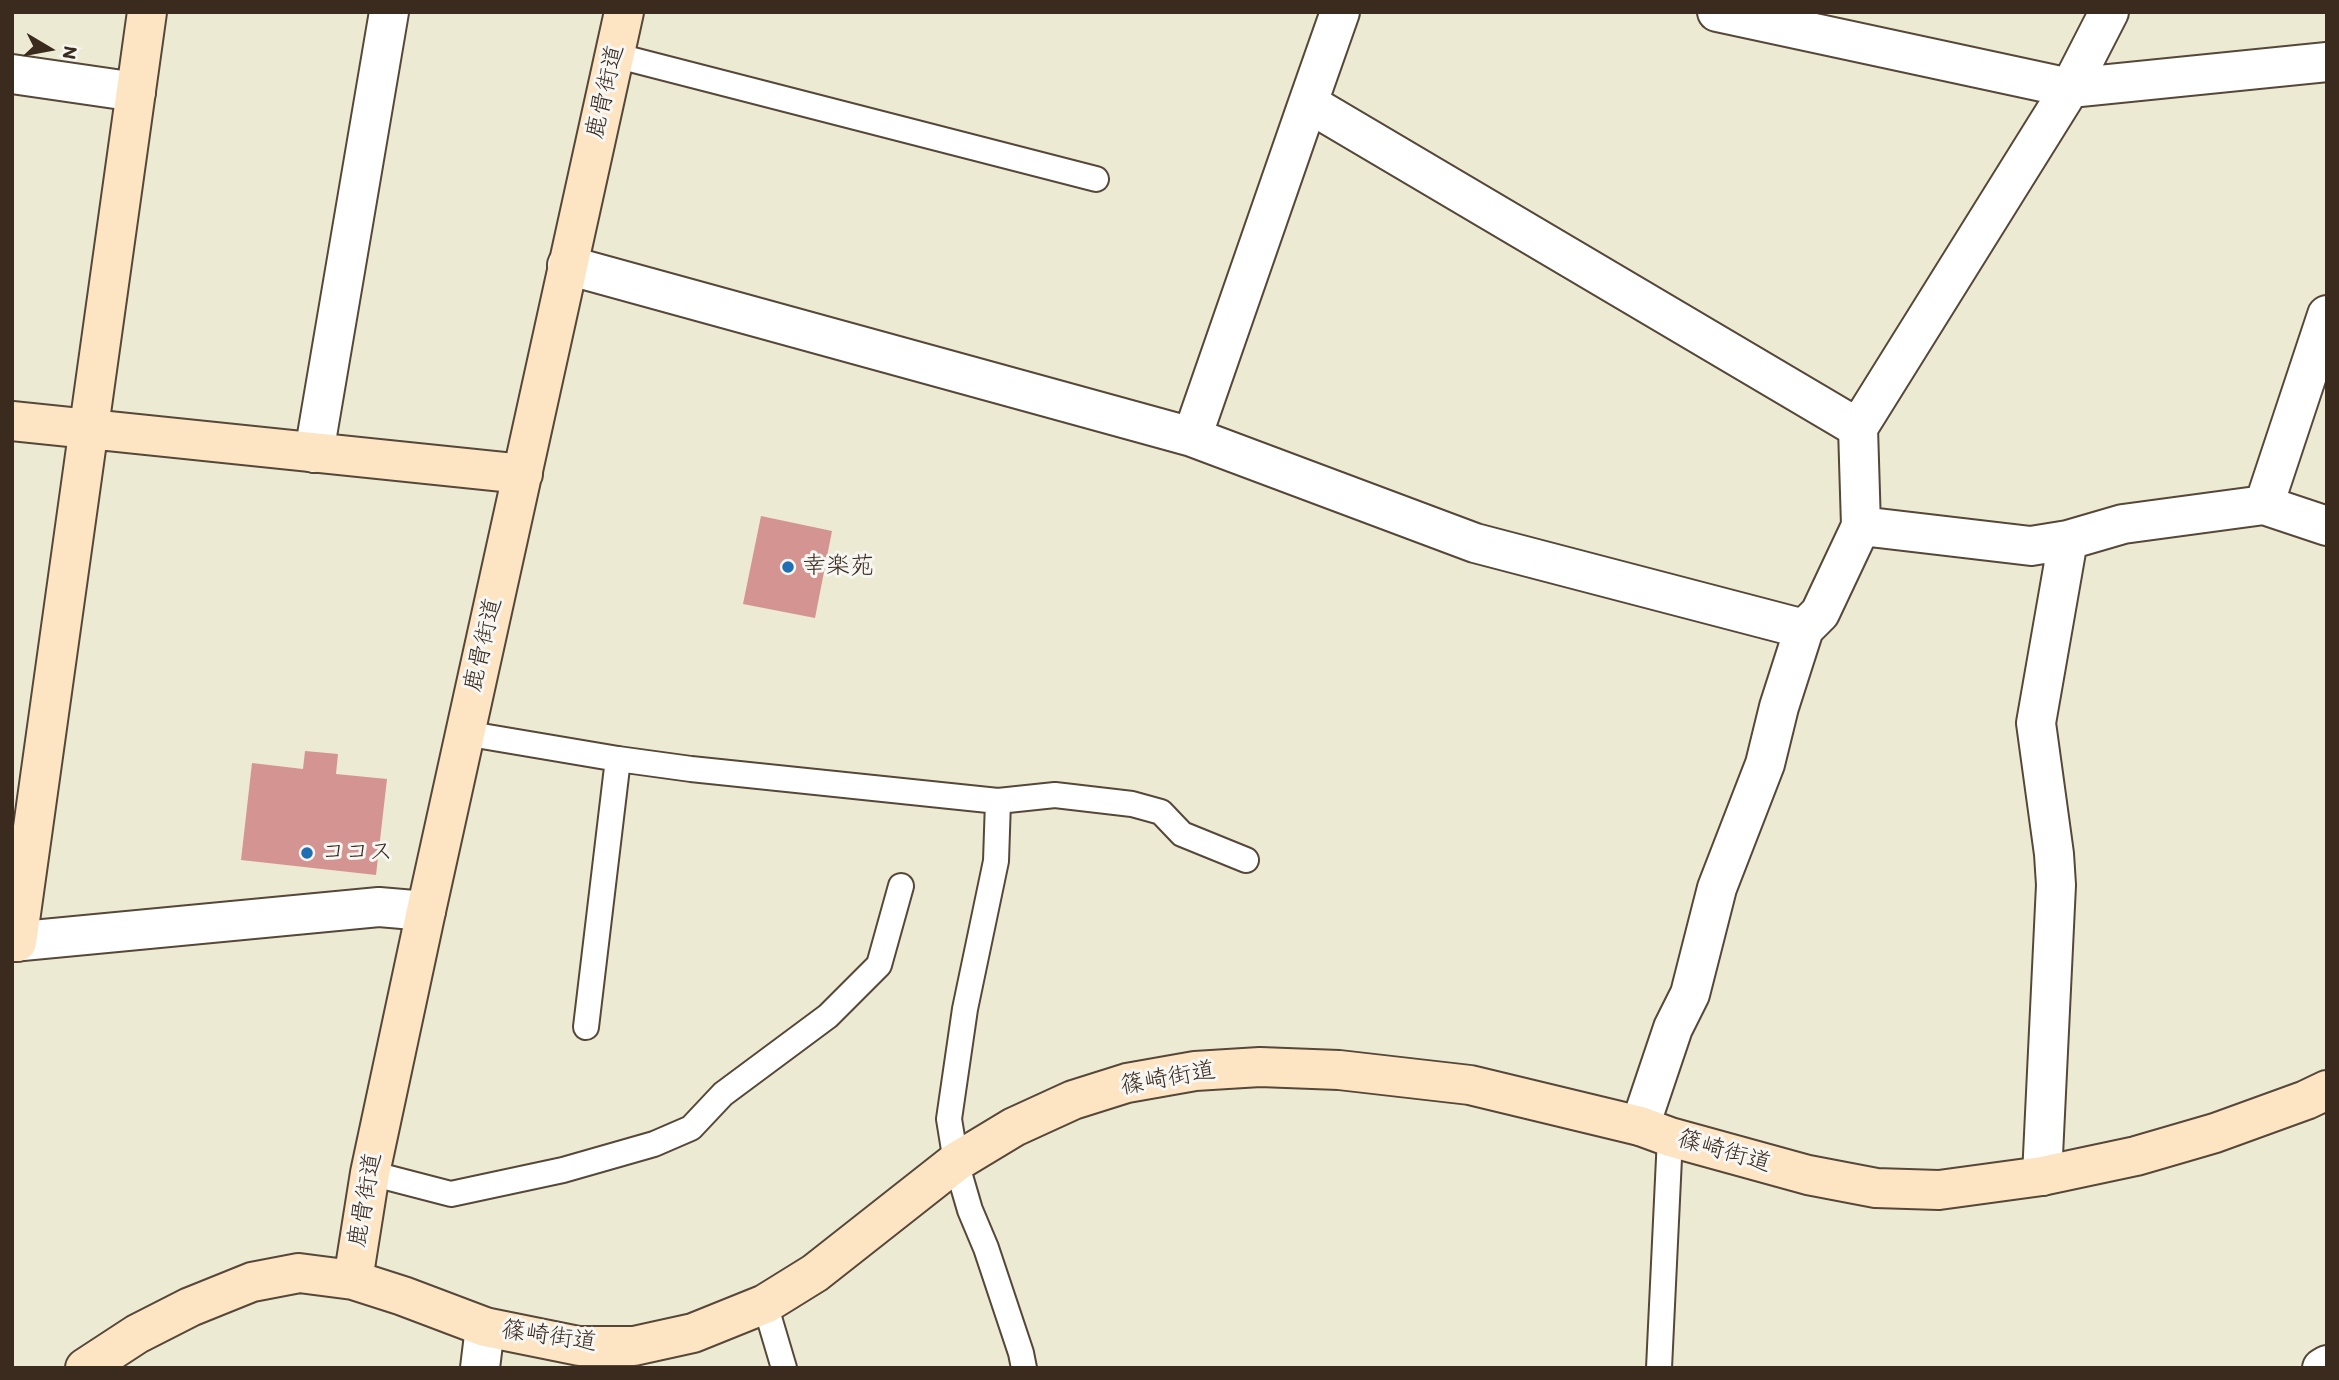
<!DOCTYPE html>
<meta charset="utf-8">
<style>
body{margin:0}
#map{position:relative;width:2339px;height:1380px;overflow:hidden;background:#edead4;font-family:Itim,sans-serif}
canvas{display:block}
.frame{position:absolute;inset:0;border:14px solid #3b2a1e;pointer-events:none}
.north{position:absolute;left:14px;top:14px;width:70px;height:70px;-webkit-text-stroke:5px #f6f6f2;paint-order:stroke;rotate:100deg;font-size:19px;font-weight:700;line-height:28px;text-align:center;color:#3b2a1e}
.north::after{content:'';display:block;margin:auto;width:24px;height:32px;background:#3b2a1e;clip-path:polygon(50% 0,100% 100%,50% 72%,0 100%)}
</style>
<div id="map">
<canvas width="2339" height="1380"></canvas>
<div class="frame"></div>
<div class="north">N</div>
</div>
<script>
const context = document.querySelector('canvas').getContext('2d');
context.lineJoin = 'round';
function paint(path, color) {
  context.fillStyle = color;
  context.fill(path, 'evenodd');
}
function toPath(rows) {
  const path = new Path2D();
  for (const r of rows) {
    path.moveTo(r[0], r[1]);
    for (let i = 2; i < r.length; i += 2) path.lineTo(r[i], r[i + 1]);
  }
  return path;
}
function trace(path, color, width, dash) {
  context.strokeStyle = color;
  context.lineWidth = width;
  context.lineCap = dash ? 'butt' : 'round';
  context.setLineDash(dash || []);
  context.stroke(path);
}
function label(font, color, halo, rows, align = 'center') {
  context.font = font + ' Itim,"Klee One",sans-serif';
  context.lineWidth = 6;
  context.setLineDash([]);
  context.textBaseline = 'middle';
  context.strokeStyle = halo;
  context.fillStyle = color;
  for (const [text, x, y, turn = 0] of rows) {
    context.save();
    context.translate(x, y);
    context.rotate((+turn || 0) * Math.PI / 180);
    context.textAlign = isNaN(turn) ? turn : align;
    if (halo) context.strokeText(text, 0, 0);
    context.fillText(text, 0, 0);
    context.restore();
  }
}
paint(toPath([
 [761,516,832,531,815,618,743,604],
 [305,751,338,754,336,774,387,779,376,875,241,860,252,763,303,769]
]), '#d49492');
const lane = toPath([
 [614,55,1096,179],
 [464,733,618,759,691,769,998,801,1055,795,1132,804,1161,812,1182,834,1246,860],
 [998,801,996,861,965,1009,949,1119,956,1162,970,1210,986,1248,1021,1353,1024,1368],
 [586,1027,618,759],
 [370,1173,451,1194,563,1170,654,1144,691,1128,723,1094,828,1016,879,965,901,886],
 [765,1304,784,1368],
 [1659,1368,1670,1137]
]);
const street = toPath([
 [1340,12,1308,103,1858,428,1861,526,1820,613,1804,629,1779,707,1765,764,1717,888,1690,994,1673,1028,1640,1126],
 [1717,12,2070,88,2327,62],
 [12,74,136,92],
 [567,265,1192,437,1475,543,1804,629],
 [1858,428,2070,88,2109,12],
 [1192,437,1308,103],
 [314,453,389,12],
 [2264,505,2327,315],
 [1861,526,2031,546,2068,540,2123,524,2264,505,2327,526],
 [12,942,379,907,426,911],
 [2042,1176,2056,885,2054,854,2036,723,2068,540],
 [480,1368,485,1327],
 [2322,1368,2327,1365]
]);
const secondary = toPath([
 [12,421,523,474],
 [17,942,147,12],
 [353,1280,370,1173,426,911,624,12],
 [85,1368,137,1334,190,1307,252,1282,299,1273,353,1280,403,1296,485,1327,579,1346,634,1346,693,1333,765,1304,815,1273,956,1162,1014,1127,1073,1100,1127,1083,1195,1071,1260,1067,1339,1070,1470,1085,1640,1126,1670,1137,1808,1175,1876,1188,1939,1190,2042,1176,2136,1156,2215,1133,2306,1100,2327,1090]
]);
trace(lane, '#564739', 28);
trace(street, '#564739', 42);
trace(secondary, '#564739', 42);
trace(lane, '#fff', 24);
trace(street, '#fff', 38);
trace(secondary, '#fde5c4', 38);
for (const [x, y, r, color] of [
 [788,567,7,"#1f6fb2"],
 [307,853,7,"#1f6fb2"]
]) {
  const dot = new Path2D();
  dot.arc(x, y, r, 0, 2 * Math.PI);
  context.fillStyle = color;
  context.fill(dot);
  trace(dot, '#f6f6f2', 2.5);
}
label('24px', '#3b2a1e', '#f6f6f2', [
 ["鹿骨街道",606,92,-77],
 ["鹿骨街道",484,645,-77],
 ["篠崎街道",1168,1079,-10],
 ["篠崎街道",1724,1152,16],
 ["鹿骨街道",366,1200,-80],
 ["篠崎街道",549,1337,8]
]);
label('24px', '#3b2a1e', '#f6f6f2', [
 ["幸楽苑",802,567],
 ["ココス",321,853]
], 'left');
</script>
